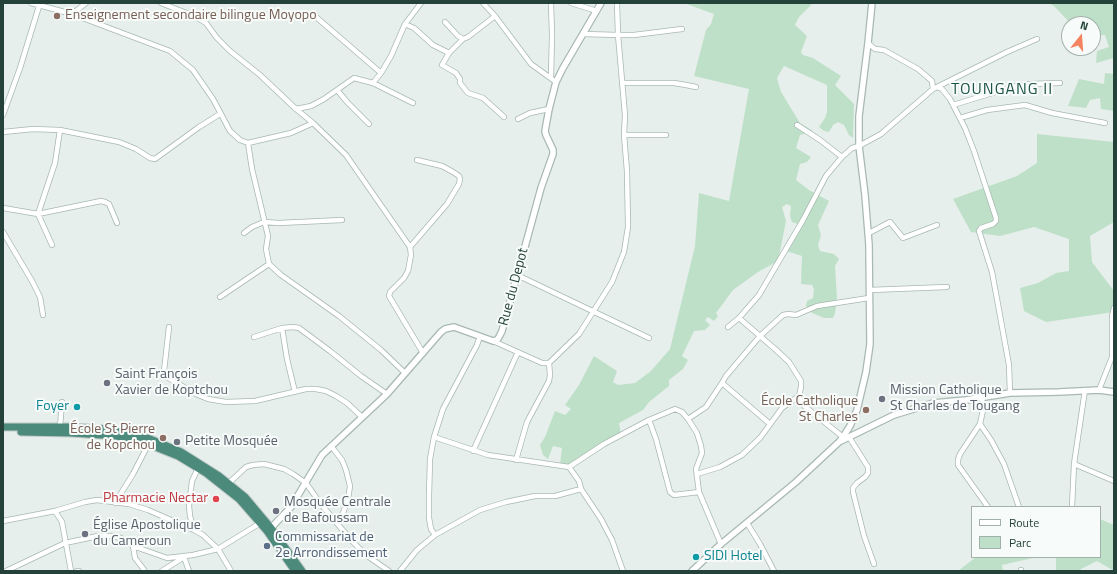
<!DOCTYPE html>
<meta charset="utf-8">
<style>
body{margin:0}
#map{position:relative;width:1117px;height:574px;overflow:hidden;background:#e6efeb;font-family:"Titillium Web",sans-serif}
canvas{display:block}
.frame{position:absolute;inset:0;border:4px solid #24423a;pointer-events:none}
.legend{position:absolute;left:971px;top:506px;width:130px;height:52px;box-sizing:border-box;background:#f7fbf9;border:1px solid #a3b1ad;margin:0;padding:5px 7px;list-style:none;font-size:12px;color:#24423a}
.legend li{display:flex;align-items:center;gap:8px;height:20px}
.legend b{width:20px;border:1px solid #a3b1ad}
.north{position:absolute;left:1061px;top:16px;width:40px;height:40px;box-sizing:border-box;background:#f7fbf9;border:1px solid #a3b1ad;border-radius:50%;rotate:17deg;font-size:11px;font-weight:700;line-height:16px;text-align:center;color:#24423a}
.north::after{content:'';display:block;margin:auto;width:14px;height:18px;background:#f4845f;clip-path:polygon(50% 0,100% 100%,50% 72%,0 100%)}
</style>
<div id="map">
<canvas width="1117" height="574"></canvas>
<div class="frame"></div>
<ul class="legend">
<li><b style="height:5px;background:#fff"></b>Route</li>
<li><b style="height:11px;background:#bfe0c8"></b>Parc</li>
</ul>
<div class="north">N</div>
</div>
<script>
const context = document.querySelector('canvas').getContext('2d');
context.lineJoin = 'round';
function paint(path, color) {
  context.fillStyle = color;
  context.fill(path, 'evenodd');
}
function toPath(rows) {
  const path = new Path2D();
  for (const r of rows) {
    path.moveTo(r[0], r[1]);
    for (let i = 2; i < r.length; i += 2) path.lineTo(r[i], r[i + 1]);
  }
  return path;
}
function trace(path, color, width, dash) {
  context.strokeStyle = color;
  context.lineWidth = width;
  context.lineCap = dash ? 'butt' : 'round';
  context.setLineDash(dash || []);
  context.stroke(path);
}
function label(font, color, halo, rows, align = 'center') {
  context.font = font + ' "Titillium Web",sans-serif';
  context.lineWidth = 4;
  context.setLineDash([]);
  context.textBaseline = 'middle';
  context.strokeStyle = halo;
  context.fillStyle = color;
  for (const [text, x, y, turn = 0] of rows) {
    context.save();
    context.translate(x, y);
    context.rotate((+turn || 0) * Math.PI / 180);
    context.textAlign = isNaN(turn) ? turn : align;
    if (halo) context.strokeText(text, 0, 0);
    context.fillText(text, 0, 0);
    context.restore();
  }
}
paint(toPath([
 [684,3,810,3,811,5,799,17,795,25,807,36,801,52,803,55,813,58,841,76,835,85,854,104,853,138,849,135,844,125,838,122,833,125,829,132,824,131,819,127,825,118,827,112,827,85,784,66,777,78,781,92,800,123,813,131,800,135,796,148,811,157,807,162,800,164,796,180,809,190,829,201,818,225,821,235,818,245,820,251,834,254,839,259,835,266,837,299,835,313,833,318,824,318,812,313,806,306,807,301,813,298,814,289,812,285,801,284,802,256,786,251,800,225,792,222,790,216,791,206,787,204,782,207,786,221,778,261,758,272,733,290,716,313,718,316,714,321,708,317,705,320,710,325,705,330,694,331,682,356,688,360,683,369,669,380,669,386,649,402,643,410,619,423,621,434,575,466,560,464,562,448,553,446,548,459,543,455,540,445,545,437,555,411,565,415,571,409,565,405,579,385,594,356,617,371,613,382,618,385,635,383,651,371,670,349,695,246,699,193,729,201,749,89,694,76,706,30,711,24,714,14],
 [1048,3,1114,3,1114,58,1096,63,1097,51,1109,47,1105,35,1093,35,1093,24,1071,24,1054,6],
 [1105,73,1114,74,1114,111,1101,109,1100,98,1090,100,1086,108,1068,106,1079,79,1104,84],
 [1037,134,1114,142,1114,222,1090,236,1092,262,1114,291,1114,312,1046,322,1024,311,1020,288,1038,283,1056,273,1069,271,1069,239,1034,227,1000,236,971,232,953,199,1017,176,1037,163],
 [1100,519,1114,525,1114,571,1097,561,1081,569,1079,571,1056,571,1056,557,1100,557],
 [976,557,1031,557,1033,558,1002,565,1003,571,958,571]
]), '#bfe0c8');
const minor = toPath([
 [31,3,72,14,170,51,193,70,213,99,230,131,240,140,248,143,291,133,313,123],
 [161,3,194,16,206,23,217,38,230,51,260,75,296,109,313,123,346,155,410,247,411,255,408,271,404,278,390,292,389,296,423,353],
 [483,3,495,16],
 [551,3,552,34,551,78],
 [571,3,597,11],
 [617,3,618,35,634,35,682,29],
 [72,14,86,3],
 [316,17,381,73],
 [445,22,458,36,463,39,468,37,495,16,531,64,556,82],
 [405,24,414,28,433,45,449,53],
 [463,39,449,53,442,65,456,73,460,79,460,83,468,93,483,98,504,117],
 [868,43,875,49,884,50,918,69,932,81,933,89],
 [373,83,381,73,391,56,405,24,421,3],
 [622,83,674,83,686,85,696,87],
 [937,87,1007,52,1037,39],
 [337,90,348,103,369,124],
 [953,105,1012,87,1030,84,1060,83],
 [296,109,311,106,324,99,354,78,373,83,413,103],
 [3,115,20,68,40,3],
 [960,118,987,110,1025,105,1052,113,1105,123],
 [518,119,530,113,549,109],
 [797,125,820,140,842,157],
 [3,132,33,129,60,130,119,142,136,149,150,158,155,159,199,127,220,114],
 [624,135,666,135],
 [248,143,252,169,268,236,266,249,269,264,281,275,339,316,381,350,405,373],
 [3,208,38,214,101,201,105,202,109,204,117,223],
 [3,232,32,281,40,297,43,315],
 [244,233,252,227,264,222,279,223,342,220],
 [869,233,890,222,903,238,937,225],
 [52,245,38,214,55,163,60,130],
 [410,247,447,204,459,184,460,179,459,176,453,172,442,166,417,160],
 [517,275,649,338],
 [870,290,947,287],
 [220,297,269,264],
 [739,318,775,349,789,362,801,381,801,387,799,396,803,405,843,437],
 [169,327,164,371,165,376,196,394,208,399,226,402,255,401,306,389,316,389,326,391,336,396,347,403,362,417],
 [728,327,739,318,759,295,803,220,826,176,842,157,852,148,859,146,881,134,933,89,937,87,942,89,950,99,965,128,974,151,996,218,996,221,993,224,981,228,979,231,992,272,999,310,1009,365,1010,393],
 [282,328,287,359,295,392],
 [254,337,282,328,293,327,299,328,330,351,361,376,387,394],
 [493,341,542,363,549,363,579,334,612,282,624,252,628,227,627,171,624,135,625,115,618,35,583,34],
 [1085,390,1074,464,1114,481],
 [1099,390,1112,357,1112,316,1114,308],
 [982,397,983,410,980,424,960,454,958,460,958,465,988,507],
 [688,419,706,407,722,383],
 [649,420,675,409,682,412,688,419,697,433,701,446,702,453,696,469,699,492],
 [770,424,722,383,726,376,760,336,783,315,788,314,796,315,817,306,869,298],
 [980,424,991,440,1004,464,1019,507],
 [60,427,62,402],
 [434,437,488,455,569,467,579,481,581,489,601,519,612,540,623,571],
 [849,437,868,467,868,473,865,477,857,483,853,488,853,492,864,536,874,564],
 [331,446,342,460,346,470,350,486,348,499,343,513,337,523],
 [473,451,518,352],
 [516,460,527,422,549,381,550,375,549,363],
 [569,467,604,444,649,420,656,439,670,492,674,495,699,492,721,544],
 [697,474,720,467,742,455,760,438,782,408,799,396],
 [229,483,246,467,253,465,264,464,284,469,293,474,306,483,320,503,351,540,366,555,389,571],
 [115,503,133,474,149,443],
 [1072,507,1074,464],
 [55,511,62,522,71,571],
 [3,521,55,511,85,502,97,500,129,504,148,510,194,530,203,535,218,549,231,571],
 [747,523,760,544,774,571],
 [194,530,190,516,189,506,192,481,199,466],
 [435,535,431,529,429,518,429,495,430,459,434,437,443,409,477,345,480,336],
 [133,546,135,558,145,571],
 [1021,570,1021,571],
 [6,571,65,543,98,536,112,536,121,538,133,546,167,558,193,555,218,549,262,522],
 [77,571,79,571],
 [162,571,184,557,189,571],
 [400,571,417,550,435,535,480,510,506,502,535,496,555,496,581,489]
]);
const tertiary = toPath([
 [841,441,894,415,933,403,966,400,1010,393,1059,392,1099,390,1114,392],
 [269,530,291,507,322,455,387,394,441,332,445,329,454,327,493,341,497,340,499,337,502,331,541,188,553,154,553,150,546,135,545,131,549,109,556,82,563,68,601,3],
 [692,571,721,544,796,482,839,442,843,437,850,426,857,410,866,372,870,344,869,245,865,195,859,146,859,116,868,43,872,3]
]);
const trunk = toPath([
 [3,427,72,427,106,429,135,435,150,439,181,452,219,476,245,497,271,528,302,571],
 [21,432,71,433,117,436,148,444,178,456,206,473,239,499,267,531,295,571]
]);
trace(minor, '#a8b8b2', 6);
trace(tertiary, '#a8b8b2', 8);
trace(trunk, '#c2cac8', 9);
trace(minor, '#fff', 4.5);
trace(tertiary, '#fff', 5.5);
trace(trunk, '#4c8a7c', 7);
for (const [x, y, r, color] of [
 [57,16,4,"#8d6e63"],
 [107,383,4,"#6b7280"],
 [882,399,4,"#6b7280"],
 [77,407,4,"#0f9aa8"],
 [866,410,4,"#8d6e63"],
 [163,438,4,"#8d6e63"],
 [177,442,4,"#6b7280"],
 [216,499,4,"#e0444e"],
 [276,511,4,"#6b7280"],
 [85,534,4,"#6b7280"],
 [267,546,4,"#5c6f8a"],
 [696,557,4,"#0f9aa8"]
]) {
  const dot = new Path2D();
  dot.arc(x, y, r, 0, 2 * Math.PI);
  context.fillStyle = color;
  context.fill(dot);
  trace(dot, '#f7fbf9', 1.5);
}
label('14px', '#785e54', '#f7fbf9', [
 ["Enseignement secondaire bilingue Moyopo",65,16,"left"],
 ["École Catholique",858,402],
 ["St Charles",858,418],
 ["École St Pierre",155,430],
 ["de Kopchou",155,446]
], 'right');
label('14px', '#24423a', '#f7fbf9', [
 ["Rue du Depot",514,287,-75]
]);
label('14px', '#5b616d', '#f7fbf9', [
 ["Saint François",115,375],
 ["Xavier de Koptchou",115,391],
 ["Mission Catholique",890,391],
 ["St Charles de Tougang",890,407],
 ["Petite Mosquée",185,442],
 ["Mosquée Centrale",284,503],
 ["de Bafoussam",284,519],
 ["Église Apostolique",93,526],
 ["du Cameroun",93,542]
], 'left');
label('14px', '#0d838f', '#f7fbf9', [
 ["Foyer",69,407],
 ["SIDI Hotel",704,557,"left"]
], 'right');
label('14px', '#be3a42', '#f7fbf9', [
 ["Pharmacie Nectar",208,499]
], 'right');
label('14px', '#4e5e75', '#f7fbf9', [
 ["Commissariat de",275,538],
 ["2e Arrondissement",275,554]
], 'left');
context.letterSpacing = '1px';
label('16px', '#1f5548', '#f7fbf9', [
 ["TOUNGANG II",1002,90]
]);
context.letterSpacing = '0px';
</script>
